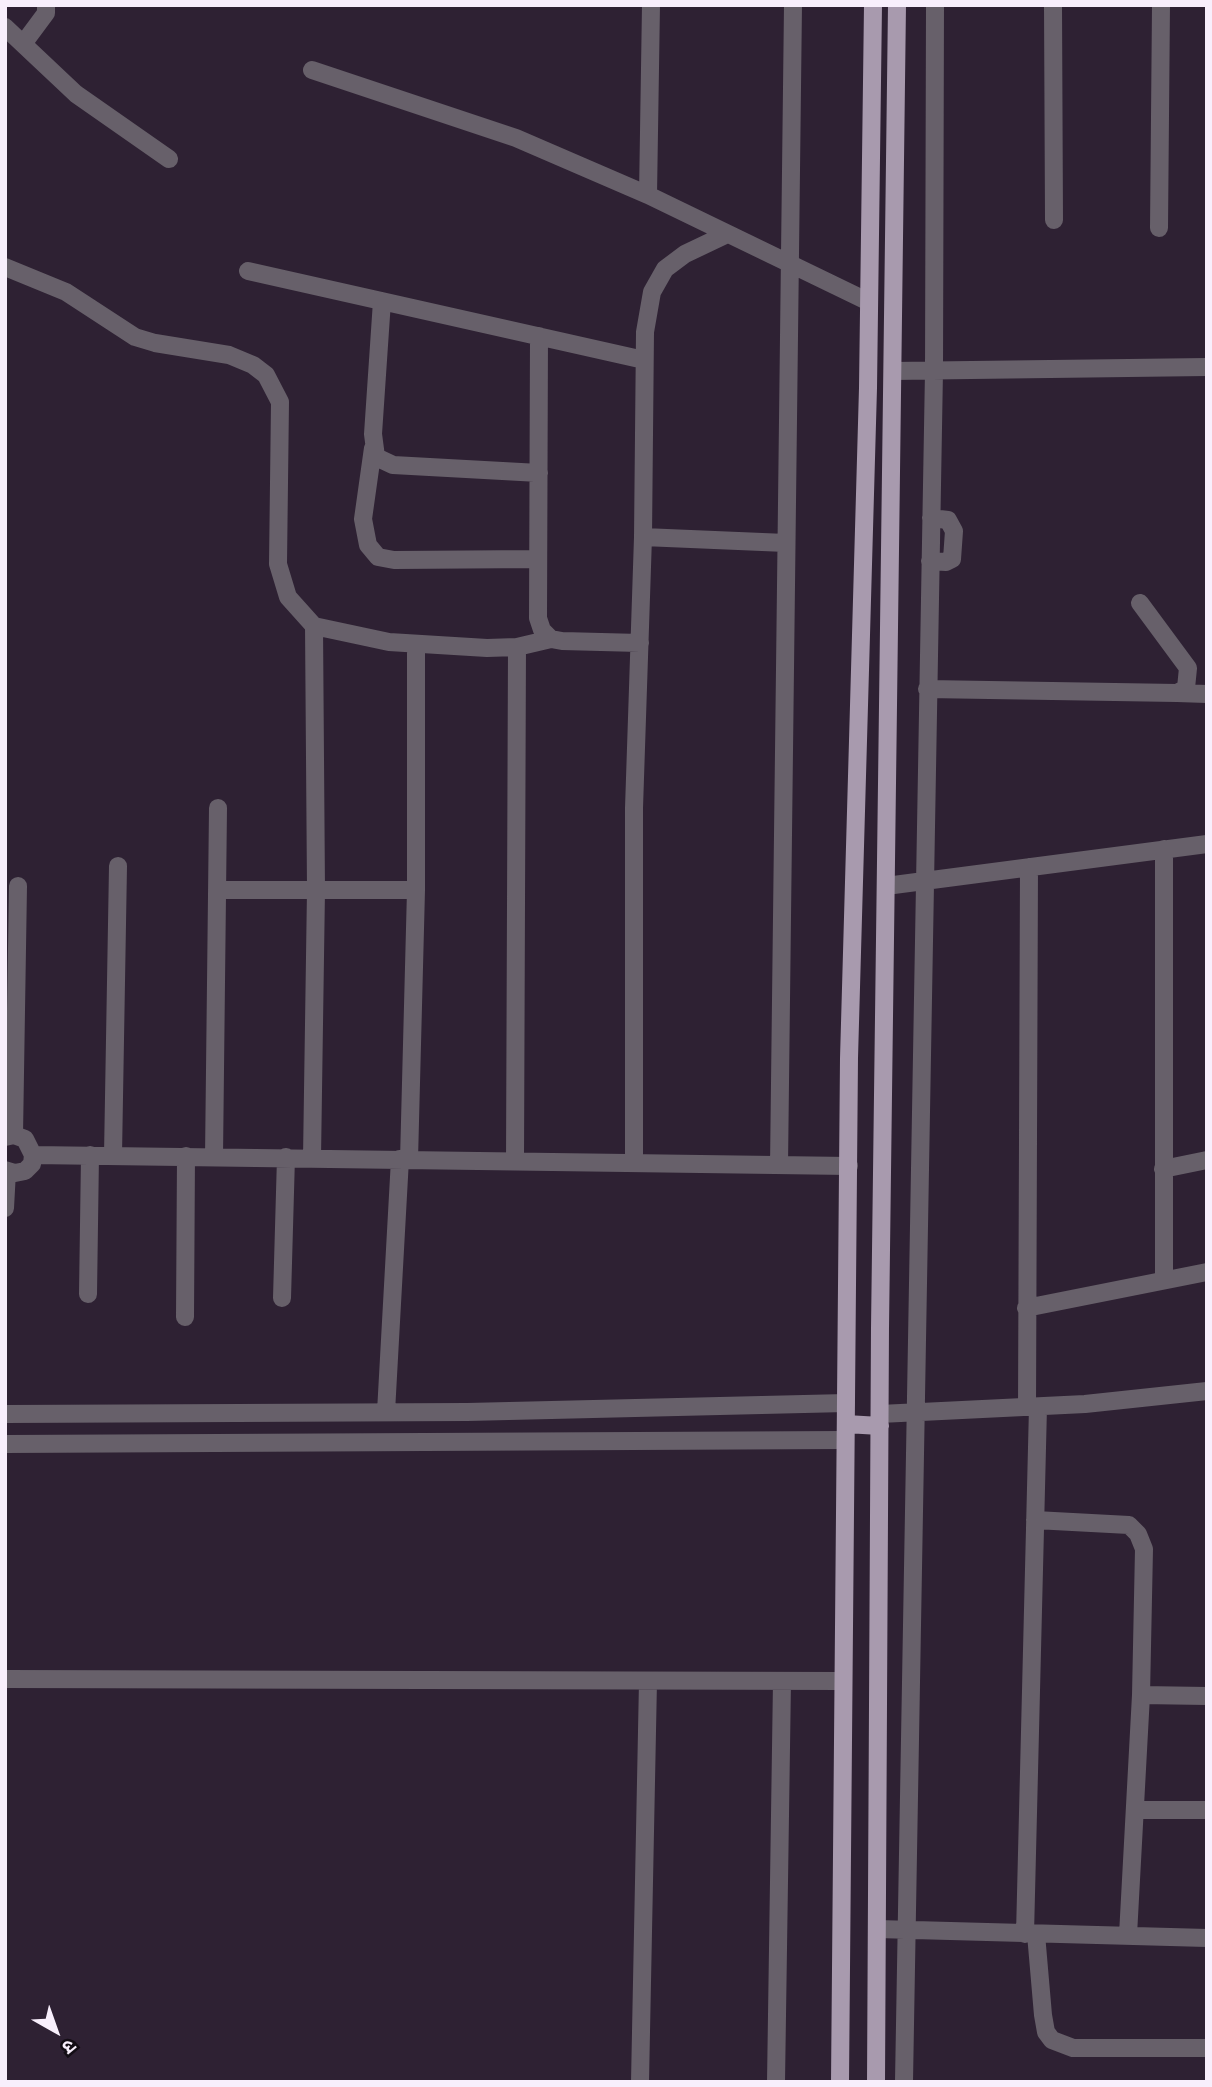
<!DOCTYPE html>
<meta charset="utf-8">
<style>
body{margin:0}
#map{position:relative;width:1212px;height:2087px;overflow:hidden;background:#2e2133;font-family:Mulish,"Noto Sans Devanagari",sans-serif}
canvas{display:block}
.frame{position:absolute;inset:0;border:7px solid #f8effc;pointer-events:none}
.north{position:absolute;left:21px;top:1996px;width:70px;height:70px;-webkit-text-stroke:5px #130d15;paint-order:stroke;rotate:140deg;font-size:19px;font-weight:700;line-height:28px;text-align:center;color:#f8effc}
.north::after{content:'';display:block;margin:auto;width:24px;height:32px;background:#f8effc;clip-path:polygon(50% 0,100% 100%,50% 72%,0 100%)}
</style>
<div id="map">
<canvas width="1212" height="2087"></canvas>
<div class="frame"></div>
<div class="north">उ</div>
</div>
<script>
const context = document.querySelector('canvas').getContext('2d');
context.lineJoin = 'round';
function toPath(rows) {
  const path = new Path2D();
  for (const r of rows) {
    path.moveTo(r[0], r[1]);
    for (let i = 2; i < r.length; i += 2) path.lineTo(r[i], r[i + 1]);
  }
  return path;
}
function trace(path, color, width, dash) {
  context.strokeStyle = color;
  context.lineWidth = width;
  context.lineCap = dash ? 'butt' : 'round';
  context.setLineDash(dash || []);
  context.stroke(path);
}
trace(toPath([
 [1053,5,1054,220],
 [5,27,76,94,169,159],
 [23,44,46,13,46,5],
 [312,70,516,138,648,195,869,302],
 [648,195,651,5],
 [1159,228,1161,5],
 [5,267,66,292,135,337,155,343,229,355,253,365,266,375,280,402,278,564,288,597,314,626,389,642,487,648,517,647,551,639],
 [248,271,644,360],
 [382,301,373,434,376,457,393,465,539,473],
 [539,336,538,618,542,630,551,639,562,641,640,643],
 [893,371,1207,367],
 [373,448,363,519,368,545,378,557,394,560,538,559],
 [643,537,786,543],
 [930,561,946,562,952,559,954,531,948,520,931,518],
 [927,689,1177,693,1186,688,1188,668,1140,603],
 [1177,693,1207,694],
 [886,886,1207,844],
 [217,890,416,890],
 [14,1135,18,886],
 [5,1137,14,1135,25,1139,33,1155,32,1164,25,1171,15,1173,5,1170],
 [33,1155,849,1166],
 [113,1155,118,866],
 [214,1157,218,808],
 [312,1158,316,890,314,626],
 [409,1160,416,890,416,644],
 [515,1161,517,647],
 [634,1163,634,808,643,537,645,332,652,292,665,269,685,254,727,234],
 [779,1165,793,5],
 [1163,1169,1207,1160],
 [5,1208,7,1171],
 [1164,1280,1164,849],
 [88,1294,90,1155],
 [282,1298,286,1157],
 [1026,1308,1207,1272],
 [185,1317,186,1156],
 [1027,1407,1029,867],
 [386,1412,400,1159],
 [5,1414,467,1412,846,1403],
 [880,1414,1085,1404,1207,1391],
 [5,1444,845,1440],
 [1035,1520,1129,1525,1138,1534,1144,1549,1141,1695,1128,1935],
 [5,1679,843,1681],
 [1141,1695,1207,1696],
 [1135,1810,1207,1810],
 [877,1929,1207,1938],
 [1025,1934,1038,1407],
 [1036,1934,1043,2015,1046,2032,1052,2040,1073,2048,1207,2048],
 [640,2082,648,1681],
 [776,2082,782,1681],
 [904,2082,934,371,935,5]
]), '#67606a', 18);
trace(toPath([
 [846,1424,880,1426],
 [840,2082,849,1058,868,388,873,5],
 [876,2082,880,1327,897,5]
]), '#a89aae', 18);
</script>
